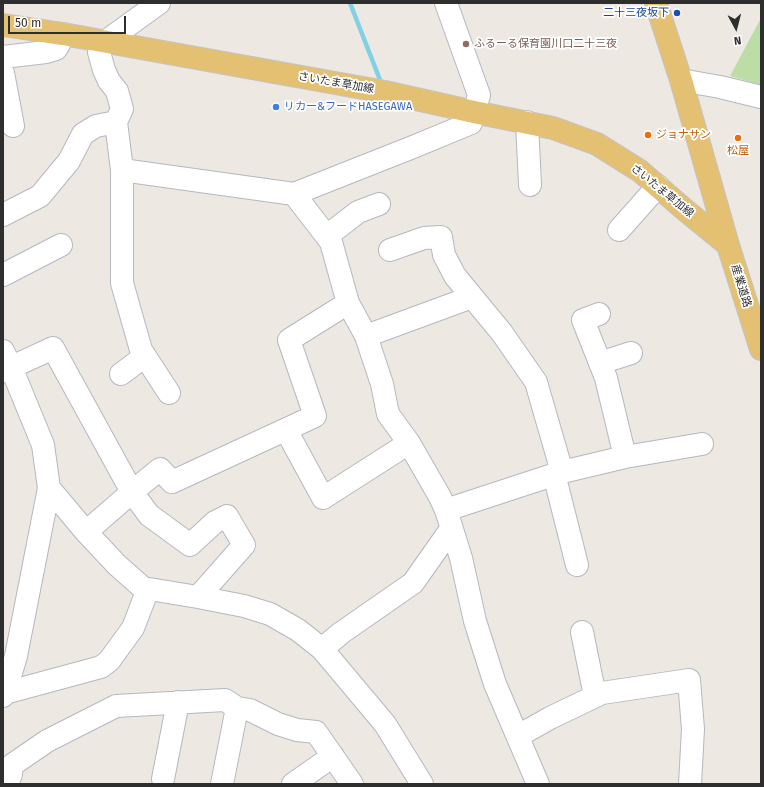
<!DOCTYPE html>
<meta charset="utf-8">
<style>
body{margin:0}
#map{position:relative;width:764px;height:787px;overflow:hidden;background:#ede8e2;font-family:"Fira Sans",sans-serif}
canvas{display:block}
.frame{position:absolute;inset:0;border:4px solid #2e2e2e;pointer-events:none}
.north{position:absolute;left:716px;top:8px;width:40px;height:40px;-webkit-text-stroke:3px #fff;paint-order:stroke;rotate:173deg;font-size:11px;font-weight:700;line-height:16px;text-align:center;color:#2e2e2e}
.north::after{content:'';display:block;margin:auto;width:14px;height:18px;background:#2e2e2e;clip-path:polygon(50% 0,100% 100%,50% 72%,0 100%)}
.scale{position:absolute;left:8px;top:16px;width:118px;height:18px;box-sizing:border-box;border:2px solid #2e2e2e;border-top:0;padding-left:5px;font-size:12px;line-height:14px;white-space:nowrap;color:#2e2e2e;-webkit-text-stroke:3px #fff;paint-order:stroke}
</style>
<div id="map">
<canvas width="764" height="787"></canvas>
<div class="frame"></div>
<div class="north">N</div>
<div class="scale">50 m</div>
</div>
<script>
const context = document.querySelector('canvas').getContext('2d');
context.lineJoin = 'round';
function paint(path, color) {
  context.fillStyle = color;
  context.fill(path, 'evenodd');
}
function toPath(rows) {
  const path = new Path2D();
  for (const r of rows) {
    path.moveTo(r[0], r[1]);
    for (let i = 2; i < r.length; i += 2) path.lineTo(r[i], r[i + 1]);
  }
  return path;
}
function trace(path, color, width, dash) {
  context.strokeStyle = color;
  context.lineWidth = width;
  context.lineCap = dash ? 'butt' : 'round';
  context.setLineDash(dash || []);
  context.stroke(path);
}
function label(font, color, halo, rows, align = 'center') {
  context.font = font + ' "Fira Sans","Noto Sans JP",sans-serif';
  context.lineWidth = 3.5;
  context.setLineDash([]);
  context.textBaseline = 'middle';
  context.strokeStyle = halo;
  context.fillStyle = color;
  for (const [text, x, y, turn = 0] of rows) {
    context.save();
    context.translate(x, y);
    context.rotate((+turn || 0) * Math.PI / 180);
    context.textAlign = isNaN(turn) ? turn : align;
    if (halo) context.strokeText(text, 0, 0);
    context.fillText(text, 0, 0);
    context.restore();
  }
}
paint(toPath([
 [761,18,761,85,730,76]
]), '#bcdda5');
trace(toPath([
 [350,3,382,85]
]), '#82d0e3', 4.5);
const minor = toPath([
 [159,3,105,42,99,52,104,70,109,81,117,91,122,109,116,122,122,170,122,283,141,350,169,393],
 [3,57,46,52,56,49,59,44,63,34],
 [3,73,13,126],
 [681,80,720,87,761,97],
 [527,122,530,185,530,184],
 [122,170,294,194,413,147,471,123,479,95,446,3],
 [294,194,331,242,348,303,366,336,382,384,388,414,409,443,440,497,446,510,461,558,475,621,495,684,538,784],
 [3,215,40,196,69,161,83,134,96,126,116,122],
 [619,230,658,186],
 [327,236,358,212,379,204],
 [390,250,424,238,441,237,444,255,455,276,502,333,536,382,562,472],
 [3,275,61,245],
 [599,314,583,320,606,378,625,457],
 [366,336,472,297],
 [3,351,11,367,43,445,49,488,86,532,117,565,143,588,198,597,244,606,270,614,298,630,322,649,385,724,422,784],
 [600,363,631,353],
 [3,371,53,348,132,492,149,515,190,545,215,522,227,516,244,545,198,597],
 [121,374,145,356],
 [286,430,323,498,409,443],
 [554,474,577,565],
 [446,510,562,472,625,457,702,444],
 [86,532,132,492,160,469,172,482,315,416,289,340,348,303],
 [582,632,595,696],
 [322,649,341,633,413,583,451,529],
 [5,693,101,667,109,661,133,628,148,589],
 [3,696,5,693,16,656,49,488],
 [237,708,250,710,278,724,297,730,316,732,352,784],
 [518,736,550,718,602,693,689,680,693,729,690,784],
 [163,779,178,702],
 [8,784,8,783,11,774,12,765,47,741,116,706,225,700,237,708,222,784],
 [293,784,333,756]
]);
const major = toPath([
 [656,3,681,80,728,245,761,349],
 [3,25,63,34,385,92,474,112,553,128,597,144,640,171,685,210,728,245]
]);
trace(minor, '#b5b8c0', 24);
trace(major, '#c4c4c4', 24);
trace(minor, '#fff', 22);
trace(major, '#e3c072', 22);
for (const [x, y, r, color] of [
 [677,13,4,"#1a4fb4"],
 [466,44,4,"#8d6e63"],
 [276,107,4,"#3f7fe0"],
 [648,135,4,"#e8710a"],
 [738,138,4,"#e8710a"]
]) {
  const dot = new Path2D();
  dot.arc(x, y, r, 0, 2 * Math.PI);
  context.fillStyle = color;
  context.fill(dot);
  trace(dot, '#fff', 1.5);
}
label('11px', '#164399', '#fff', [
 ["二十三夜坂下",669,13]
], 'right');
label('11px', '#785e54', '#fff', [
 ["ふるーる保育園川口二十三夜",474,44]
], 'left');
label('11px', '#2e2e2e', '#fff', [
 ["さいたま草加線",336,83,10],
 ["さいたま草加線",662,191,39],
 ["産業道路",741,286,73]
]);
label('11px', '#366cbe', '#fff', [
 ["リカー&フードHASEGAWA",284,107]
], 'left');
label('11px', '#c56008', '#fff', [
 ["ジョナサン",656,135],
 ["松屋",738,151,"center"]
], 'left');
</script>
